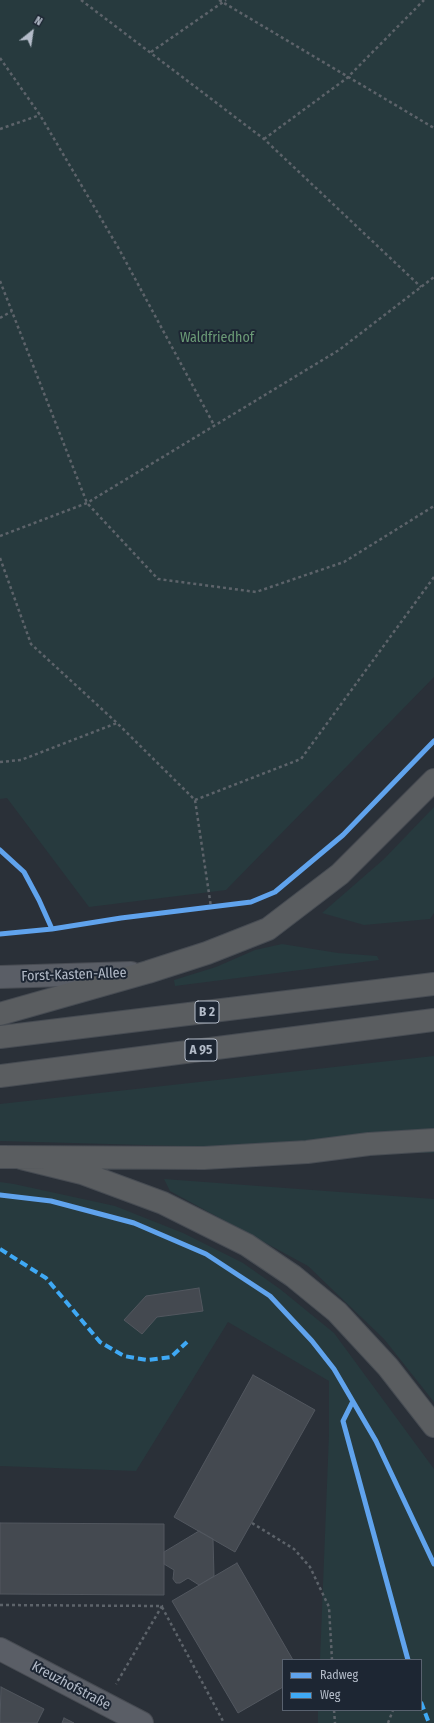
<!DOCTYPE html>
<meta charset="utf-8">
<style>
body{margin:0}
#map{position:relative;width:434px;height:1723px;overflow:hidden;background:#2a3038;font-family:"Fira Sans Condensed",sans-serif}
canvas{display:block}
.legend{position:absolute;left:282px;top:1659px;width:140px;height:52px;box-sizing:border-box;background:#1d2633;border:1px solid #59626f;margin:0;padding:5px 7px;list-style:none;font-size:12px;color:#b4bcc9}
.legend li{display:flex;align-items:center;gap:8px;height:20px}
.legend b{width:20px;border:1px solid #59626f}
.north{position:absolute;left:12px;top:12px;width:40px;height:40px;-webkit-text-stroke:3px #1d2633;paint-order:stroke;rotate:30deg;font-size:11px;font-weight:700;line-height:16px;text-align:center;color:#b4bcc9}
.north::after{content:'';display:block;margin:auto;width:14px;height:18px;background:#b4bcc9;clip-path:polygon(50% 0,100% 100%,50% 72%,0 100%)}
</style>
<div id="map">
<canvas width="434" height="1723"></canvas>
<ul class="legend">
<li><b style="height:5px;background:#60a3ed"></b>Radweg</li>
<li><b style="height:5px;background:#3fa9f5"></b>Weg</li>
</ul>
<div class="north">N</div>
</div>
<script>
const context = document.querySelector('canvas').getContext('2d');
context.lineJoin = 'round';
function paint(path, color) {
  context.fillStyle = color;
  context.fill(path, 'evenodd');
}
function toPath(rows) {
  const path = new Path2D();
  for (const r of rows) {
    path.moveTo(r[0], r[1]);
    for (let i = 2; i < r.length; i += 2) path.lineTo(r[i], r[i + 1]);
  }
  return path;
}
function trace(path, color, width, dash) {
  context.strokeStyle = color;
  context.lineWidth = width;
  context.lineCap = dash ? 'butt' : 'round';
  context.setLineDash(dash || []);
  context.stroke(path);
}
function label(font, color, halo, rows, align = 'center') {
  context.font = font + ' "Fira Sans Condensed",sans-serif';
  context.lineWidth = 4;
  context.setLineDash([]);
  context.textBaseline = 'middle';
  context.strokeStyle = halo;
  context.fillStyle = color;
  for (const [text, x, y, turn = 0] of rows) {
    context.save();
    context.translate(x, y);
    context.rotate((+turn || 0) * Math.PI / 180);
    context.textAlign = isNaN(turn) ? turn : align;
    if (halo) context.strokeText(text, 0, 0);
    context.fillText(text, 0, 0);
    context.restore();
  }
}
paint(toPath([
 [0,0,434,0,434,677,226,890,89,907,7,798,0,799],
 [434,807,434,913,430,919,364,925,322,913,384,859],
 [282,944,338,953,377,956,379,960,175,986,174,980,216,967,255,950],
 [434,1056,434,1153,0,1141,0,1104],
 [164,1179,434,1199,434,1402,384,1339,308,1266,170,1191],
 [0,1182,14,1184,115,1206,183,1233,243,1263,280,1289,334,1333,434,1469,434,1723,318,1723,318,1710,421,1710,421,1660,320,1660,329,1434,329,1381,228,1322,136,1471,0,1466]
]), '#273a3e');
const building = toPath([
 [199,1288,203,1311,157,1317,142,1334,124,1320,146,1296,199,1288],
 [253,1375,315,1410,235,1552,174,1517,253,1375],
 [0,1523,164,1524,164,1595,0,1594,0,1523],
 [199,1531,213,1539,214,1576,199,1585,188,1578,180,1583,176,1583,173,1579,174,1570,164,1564,164,1552,199,1531],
 [237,1563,293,1660,283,1660,283,1687,238,1713,172,1601,237,1563],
 [1,1687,44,1709,37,1723,0,1723,1,1687],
 [64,1718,74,1723,62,1723,64,1718]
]);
paint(building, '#444950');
trace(building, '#52575f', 1);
const street = toPath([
 [0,977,131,973],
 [0,1649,142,1723]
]);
const highway = toPath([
 [0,1014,148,972,207,953,268,929,340,874,434,780],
 [0,1037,434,984],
 [0,1076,434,1020],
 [0,1157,204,1158,307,1152,369,1144,434,1140],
 [21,1158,82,1173,163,1203,247,1245,293,1276,337,1312,388,1367,434,1426]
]);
trace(street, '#484c53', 24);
trace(highway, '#474c53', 24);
trace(toPath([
 [81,0,264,139,421,287],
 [219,0,434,128],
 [151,52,226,0],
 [0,58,40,115,119,249,214,425],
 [0,129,40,115],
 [264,139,347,78,424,0],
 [0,281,87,503,158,579,256,592,344,562,434,506],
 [0,318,12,311],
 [0,536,87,503,339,350,434,277],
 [0,558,31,644,117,723,195,800,211,907],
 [0,762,21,760,117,723],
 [195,800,301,759,434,577],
 [252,1523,294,1549,310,1567,329,1607,332,1660],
 [0,1605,162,1606,116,1684],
 [162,1607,224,1723],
 [334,1710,335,1723],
 [388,1723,393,1710]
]), '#5d636a', 2.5, [3, 3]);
trace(street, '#5a5e66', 22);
trace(highway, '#5a5d60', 22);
trace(toPath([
 [0,1249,46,1278,100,1342,124,1356,147,1360,171,1357,187,1342],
 [421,1702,429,1723]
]), '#3fa9f5', 4, [8, 4]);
trace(toPath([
 [0,850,24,872,39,900,52,929],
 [0,934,52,929,121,918,251,902,275,892,343,835,434,741],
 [0,1195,51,1201,134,1223,206,1254,270,1296,312,1341,334,1369,376,1441,434,1564],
 [352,1403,343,1421,408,1660]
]), '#60a3ed', 5);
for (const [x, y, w] of [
 [207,1012,24],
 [201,1050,32]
]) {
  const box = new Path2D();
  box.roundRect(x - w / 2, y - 11, w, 22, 3);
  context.fillStyle = '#1d2633';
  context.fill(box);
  trace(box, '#b4bcc9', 1);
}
label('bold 13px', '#b4bcc9', null, [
 ["B 2",207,1012],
 ["A 95",201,1050]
]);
label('14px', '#6b9a76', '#1d2633', [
 ["Waldfriedhof",217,338]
]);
label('14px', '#b4bcc9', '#1d2633', [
 ["Forst-Kasten-Allee",74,975,-2],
 ["Kreuzhofstraße",71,1686,28]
]);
</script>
